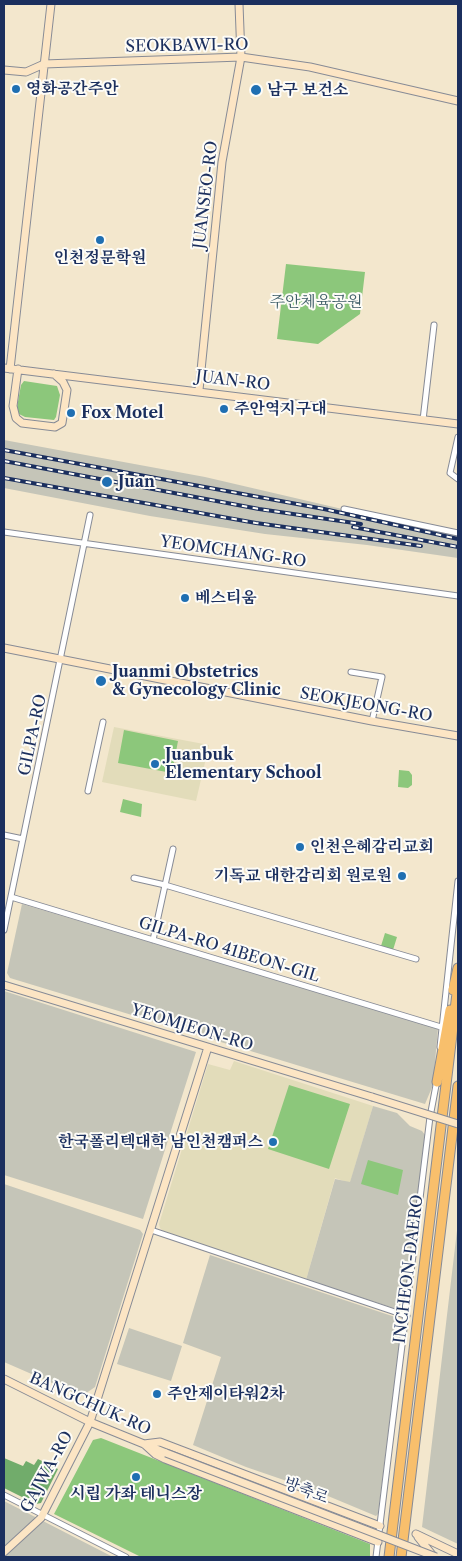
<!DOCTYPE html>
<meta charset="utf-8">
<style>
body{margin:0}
#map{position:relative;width:462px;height:1561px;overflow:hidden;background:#f3e7cd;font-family:"Libre Caslon Text",serif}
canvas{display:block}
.frame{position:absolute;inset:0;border:5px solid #1b2f5e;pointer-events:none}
</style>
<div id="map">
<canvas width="462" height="1561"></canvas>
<div class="frame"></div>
</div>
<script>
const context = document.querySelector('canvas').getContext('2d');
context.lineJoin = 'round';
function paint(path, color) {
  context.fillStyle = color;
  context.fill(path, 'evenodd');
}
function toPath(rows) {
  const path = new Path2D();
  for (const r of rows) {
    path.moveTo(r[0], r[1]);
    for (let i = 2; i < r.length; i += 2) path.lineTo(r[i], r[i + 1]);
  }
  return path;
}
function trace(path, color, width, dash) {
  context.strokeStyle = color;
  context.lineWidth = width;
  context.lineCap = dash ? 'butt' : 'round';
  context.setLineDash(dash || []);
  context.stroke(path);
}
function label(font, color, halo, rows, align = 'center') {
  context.font = font + ' "Libre Caslon Text","Noto Serif KR",serif';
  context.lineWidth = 4;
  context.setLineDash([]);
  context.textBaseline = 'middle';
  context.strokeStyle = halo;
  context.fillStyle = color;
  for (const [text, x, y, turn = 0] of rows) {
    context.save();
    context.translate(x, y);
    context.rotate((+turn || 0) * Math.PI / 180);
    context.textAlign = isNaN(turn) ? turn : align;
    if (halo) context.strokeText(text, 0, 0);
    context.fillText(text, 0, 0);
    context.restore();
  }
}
paint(toPath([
 [114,727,209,745,196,801,102,782],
 [234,1061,373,1106,350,1183,335,1178,306,1280,165,1233,160,1228,159,1224,208,1064,230,1070]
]), '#e2dcba');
paint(toPath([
 [4,440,205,477,458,536,458,558,367,545,265,534,150,516,4,488],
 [22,904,438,1028,433,1085,425,1104,10,978,7,973],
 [4,991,196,1052,143,1219,4,1175],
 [373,1106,397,1113,410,1126,422,1131,425,1135,404,1308,400,1310,306,1280,335,1179,350,1182],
 [4,1184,140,1230,143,1234,95,1387,82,1396,4,1362],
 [458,1222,458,1544,422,1527],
 [210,1255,395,1317,398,1321,401,1329,378,1514,376,1516,316,1491,246,1467,193,1445,221,1357,183,1343],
 [129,1328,182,1346,171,1381,117,1364],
 [4,1501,113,1557,4,1557]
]), '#c5c5b8');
paint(toPath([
 [286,264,365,272,360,314,318,344,277,339],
 [24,381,57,386,60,395,56,417,54,420,25,417,19,414,17,407,21,385],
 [124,730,178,741,172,773,118,763],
 [399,770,409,771,412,775,412,785,408,788,398,787],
 [123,799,142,804,141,817,120,812],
 [385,933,397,937,393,950,381,946],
 [289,1085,350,1104,329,1169,268,1149],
 [368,1160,403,1170,398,1195,361,1184],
 [101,1438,370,1544,370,1557,141,1557,54,1514,93,1440]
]), '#8cc77b');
paint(toPath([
 [4,1458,23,1466,26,1461,34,1465,38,1459,58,1469,41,1503,36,1504,4,1488]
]), '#71ac6b');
const street = toPath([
 [423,420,434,325],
 [458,437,450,473,458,479],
 [344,509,458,533],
 [4,532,458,596],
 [351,672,382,677,372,721],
 [88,791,103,722],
 [4,835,23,839],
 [134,878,165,885,416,959],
 [11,897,441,1027],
 [4,930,90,515],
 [153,940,173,849],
 [440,1047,458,881],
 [151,1230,407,1316],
 [4,1495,126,1557],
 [376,1557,430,1117,437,1080]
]);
const secondary = toPath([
 [4,70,26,72,44,64,241,57,310,67,458,101],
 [4,368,458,424],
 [10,369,51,4],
 [18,369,13,406,16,418,22,423,55,427,62,423,67,390,63,382,54,374],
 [199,390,222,162,241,57,239,4],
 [4,648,372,721,458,736],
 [4,985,372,1097],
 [4,1379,90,1422,166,1453],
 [144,1444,155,1454,165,1459,378,1542],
 [144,1444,160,1442,380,1526],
 [416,1534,458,1554],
 [418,1537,434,1557],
 [4,1552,41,1518,90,1422,208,1047]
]);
const highway = toPath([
 [453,990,458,968],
 [437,1082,450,1010],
 [389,1557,458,985],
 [401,1557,458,1086]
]);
trace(street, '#878b96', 7);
trace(secondary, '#878b96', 9);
trace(highway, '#878b96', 11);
trace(street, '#fff', 5);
trace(secondary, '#fce5c4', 7);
trace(highway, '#f8bf6c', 9);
const rail = toPath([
 [4,450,324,509,458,539],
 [4,461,259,509,361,524],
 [4,478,256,523,421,546],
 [353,527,458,547]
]);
trace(rail, '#1b2f5e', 4);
trace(rail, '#fdfcf7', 2, [5.5]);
const secondaryBridge = toPath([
 [372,1097,458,1124],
 [166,1453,436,1557]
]);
trace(secondaryBridge, '#878b96', 9, []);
trace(secondaryBridge, '#fce5c4', 7);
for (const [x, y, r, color] of [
 [16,89,5,"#1f6fb2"],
 [256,90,6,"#1f6fb2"],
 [100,240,5,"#1f6fb2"],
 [224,409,5,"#1f6fb2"],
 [71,413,5,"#1f6fb2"],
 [107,482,6,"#1f6fb2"],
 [185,598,5,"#1f6fb2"],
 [101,681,6,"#1f6fb2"],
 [155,764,5,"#1f6fb2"],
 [300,847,5,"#1f6fb2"],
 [402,876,5,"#1f6fb2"],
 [273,1142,5,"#1f6fb2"],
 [157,1394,5,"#1f6fb2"],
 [136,1477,5,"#1f6fb2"]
]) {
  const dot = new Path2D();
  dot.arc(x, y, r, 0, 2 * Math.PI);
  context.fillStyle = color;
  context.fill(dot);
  trace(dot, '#fdfcf7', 2);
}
label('16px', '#1b2f5e', '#fdfcf7', [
 ["SEOKBAWI-RO",187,46,-1],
 ["JUANSEO-RO",206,195,-83],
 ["JUAN-RO",233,381,7],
 ["YEOMCHANG-RO",233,552,8],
 ["SEOKJEONG-RO",366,705,10],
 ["GILPA-RO",33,735,-78],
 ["GILPA-RO 41BEON-GIL",229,950,17],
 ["YEOMJEON-RO",192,1028,17],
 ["INCHEON-DAERO",409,1269,-83],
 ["BANGCHUK-RO",90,1404,24],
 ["GAJWA-RO",47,1472,-61],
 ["방축로",306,1491,21]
]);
label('bold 16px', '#1b2f5e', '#fdfcf7', [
 ["영화공간주안",26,89],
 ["남구 보건소",267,90],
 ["인천정문학원",100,258,"center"],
 ["주안역지구대",234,409],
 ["Fox Motel",81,413],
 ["Juan",118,482],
 ["베스티움",195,598],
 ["Juanmi Obstetrics",112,672],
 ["& Gynecology Clinic",112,690],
 ["Juanbuk",165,755],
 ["Elementary School",165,773],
 ["인천은혜감리교회",310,847],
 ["기독교 대한감리회 원로원",392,876,"right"],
 ["한국폴리텍대학 남인천캠퍼스",263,1142,"right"],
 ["주안제이타워2차",167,1394],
 ["시립 가좌 테니스장",136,1494,"center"]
], 'left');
label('16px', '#3d5d67', '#fdfcf7', [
 ["주안체육공원",316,302]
]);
</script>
